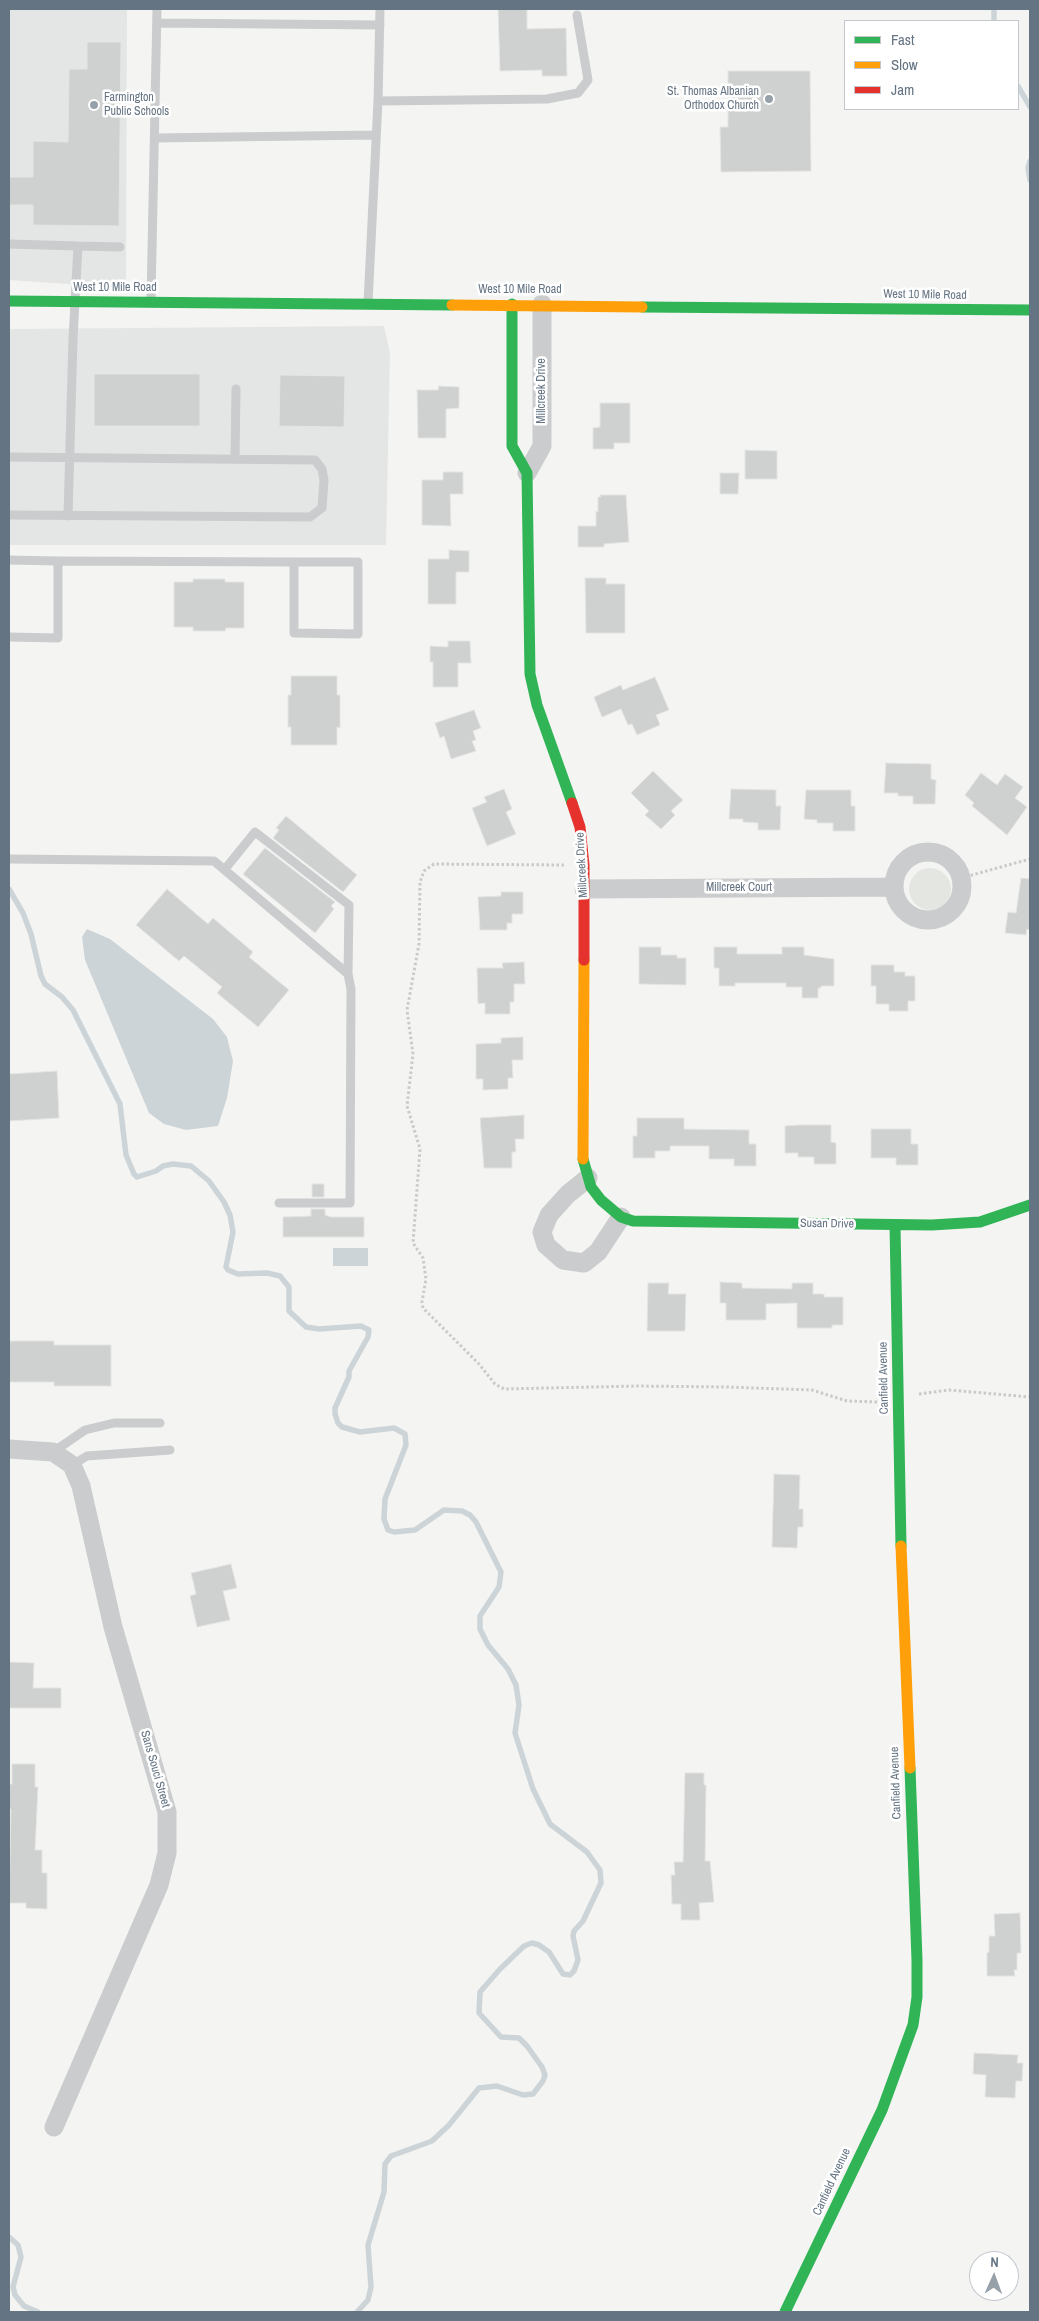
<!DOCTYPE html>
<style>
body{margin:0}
#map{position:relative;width:1039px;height:2321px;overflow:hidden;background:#f4f5f3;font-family:"Archivo Narrow",sans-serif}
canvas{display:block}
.frame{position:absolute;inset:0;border:10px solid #657483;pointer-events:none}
.legend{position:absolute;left:844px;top:20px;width:175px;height:90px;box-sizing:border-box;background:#fff;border:1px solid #c1c7cd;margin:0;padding:6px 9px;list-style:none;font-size:15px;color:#657483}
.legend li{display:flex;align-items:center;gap:10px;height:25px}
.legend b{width:25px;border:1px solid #c1c7cd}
.north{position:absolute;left:969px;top:2251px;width:50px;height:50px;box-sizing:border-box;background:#fff;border:1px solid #c1c7cd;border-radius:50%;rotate:2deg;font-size:14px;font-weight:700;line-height:20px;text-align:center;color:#657483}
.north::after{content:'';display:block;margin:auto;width:18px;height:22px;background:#97a1aa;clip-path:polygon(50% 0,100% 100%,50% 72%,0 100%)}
</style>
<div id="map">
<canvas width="1039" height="2321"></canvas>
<div class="frame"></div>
<ul class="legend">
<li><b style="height:6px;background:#30b455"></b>Fast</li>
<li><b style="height:6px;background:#ff9f0a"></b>Slow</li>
<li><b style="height:6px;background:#e5322d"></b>Jam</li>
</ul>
<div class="north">N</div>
</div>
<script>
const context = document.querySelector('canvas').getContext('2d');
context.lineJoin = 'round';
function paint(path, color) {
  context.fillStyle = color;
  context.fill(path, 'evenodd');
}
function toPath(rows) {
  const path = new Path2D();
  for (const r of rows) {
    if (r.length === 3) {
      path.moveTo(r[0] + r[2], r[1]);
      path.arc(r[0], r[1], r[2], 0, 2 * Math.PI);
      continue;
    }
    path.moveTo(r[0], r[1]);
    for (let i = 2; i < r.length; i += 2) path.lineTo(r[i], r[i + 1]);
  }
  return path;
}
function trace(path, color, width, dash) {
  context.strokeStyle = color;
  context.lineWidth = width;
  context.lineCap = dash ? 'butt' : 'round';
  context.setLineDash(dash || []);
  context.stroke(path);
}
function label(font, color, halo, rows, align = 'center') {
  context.font = font + ' "Archivo Narrow",sans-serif';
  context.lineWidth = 5;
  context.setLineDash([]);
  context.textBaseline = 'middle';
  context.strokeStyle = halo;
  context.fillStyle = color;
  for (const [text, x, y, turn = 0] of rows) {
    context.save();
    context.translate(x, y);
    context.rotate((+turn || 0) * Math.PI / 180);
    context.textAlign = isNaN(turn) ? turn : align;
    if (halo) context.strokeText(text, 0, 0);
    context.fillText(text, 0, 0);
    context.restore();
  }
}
paint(toPath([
 [9,9,127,9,126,288,9,280],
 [384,326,390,353,386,545,9,545,9,329]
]), '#e4e6e5');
paint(toPath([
 [930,889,21]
]), '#e4e7e1');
paint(toPath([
 [87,929,110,939,213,1019,227,1037,233,1061,227,1098,218,1126,186,1130,164,1124,149,1113,85,960,82,937],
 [333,1248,368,1248,368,1266,333,1266]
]), '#cdd4d8');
trace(toPath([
 [994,9,994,21],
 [1018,86,1030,107],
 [1030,161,1028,168,1030,180],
 [9,889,23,913,31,934,41,976,45,984,62,997,73,1010,120,1104,126,1155,134,1174,137,1177,156,1171,163,1166,173,1164,191,1166,209,1181,224,1202,230,1215,233,1232,226,1267,228,1270,238,1274,267,1273,280,1276,289,1287,289,1311,306,1327,319,1329,361,1326,369,1330,368,1337,349,1371,349,1377,335,1408,335,1414,338,1423,342,1427,360,1432,394,1428,405,1434,406,1445,385,1499,384,1519,388,1530,394,1532,415,1530,444,1510,462,1511,470,1515,476,1522,501,1572,499,1587,480,1616,480,1629,488,1645,508,1669,516,1685,519,1705,515,1733,533,1789,550,1824,587,1852,600,1870,601,1883,583,1921,574,1931,573,1936,578,1960,574,1971,570,1975,563,1974,549,1952,539,1945,532,1943,524,1946,500,1969,480,1992,479,2013,501,2037,519,2038,527,2046,542,2067,545,2075,543,2081,533,2094,523,2095,497,2086,479,2088,449,2125,432,2141,391,2156,385,2164,384,2192,368,2245,371,2287,368,2300,357,2312],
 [9,2237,18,2245,21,2257,13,2287,15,2295,24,2306,38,2312]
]), '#cdd4d8', 5.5);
const building = toPath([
 [498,9,527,9,527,29,566,28,567,76,542,76,542,70,500,71,498,9],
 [87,42,121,42,119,226,33,225,33,205,9,205,9,177,33,177,33,141,68,142,69,69,87,69,87,42],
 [728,71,810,71,811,171,721,172,720,127,728,127,728,71],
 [94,374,200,374,200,426,94,426,94,374],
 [280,375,345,376,344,427,279,426,280,375],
 [439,386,459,387,459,408,446,409,446,438,418,438,417,390,438,390,439,386],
 [600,403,630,403,630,443,614,443,614,449,593,449,593,428,600,427,600,403],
 [745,450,777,451,777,479,745,479,745,450],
 [443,472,463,472,463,494,450,494,451,526,422,525,422,480,443,480,443,472],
 [720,473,739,473,738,494,720,494,720,473],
 [600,495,626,495,629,542,604,544,604,547,578,547,578,526,596,526,596,511,598,512,598,497,601,497,600,495],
 [449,550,469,551,469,572,456,572,456,604,428,604,428,559,449,559,449,550],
 [585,578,606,578,606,584,625,584,625,633,586,633,585,578],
 [193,579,225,579,225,582,244,582,244,628,226,628,225,631,193,631,193,627,174,627,174,582,193,582,193,579],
 [448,641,470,641,471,663,458,663,458,687,433,687,433,662,430,662,430,646,448,647,448,641],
 [291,676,337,676,337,695,340,695,340,728,337,727,337,745,291,745,291,727,288,727,288,695,291,695,291,676],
 [655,677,669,710,656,715,660,725,637,735,632,724,628,725,621,709,602,717,594,697,621,685,623,690,655,677],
 [474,710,481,728,473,731,476,740,472,741,476,751,451,759,444,736,440,738,435,723,474,710],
 [886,763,931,764,931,779,936,780,935,804,913,804,913,796,898,796,898,793,884,793,886,763],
 [653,771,683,800,671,811,675,815,661,829,645,815,649,811,631,793,653,771],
 [981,773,997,785,1005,774,1023,787,1015,798,1027,807,1007,835,972,806,974,803,965,795,981,773],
 [504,789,512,809,506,812,516,834,487,846,472,808,487,802,484,797,504,789],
 [731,789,776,790,776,806,781,806,780,830,758,830,758,823,743,822,743,819,729,819,731,789],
 [806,790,851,790,851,806,855,806,855,831,833,831,833,823,817,823,817,820,804,819,806,790],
 [286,816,357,875,343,892,273,838,279,830,276,828,286,816],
 [265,848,335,902,331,906,334,909,315,933,243,874,265,848],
 [1021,878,1030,879,1030,930,1027,929,1026,935,1005,933,1008,912,1016,913,1021,878],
 [167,889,208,924,213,918,253,952,249,957,289,990,258,1027,217,993,222,987,184,956,179,961,136,925,167,889],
 [501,892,523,892,523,914,512,914,512,923,507,923,507,930,480,930,478,897,501,896,501,892],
 [639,947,661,947,661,955,677,955,677,958,686,958,686,985,639,984,639,947],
 [714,947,737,947,737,954,782,954,782,947,804,947,804,955,834,959,834,986,821,986,821,988,818,988,818,998,802,998,802,987,786,987,786,983,735,983,735,986,719,986,719,968,714,968,714,947],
 [524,962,525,984,514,984,514,1002,510,1002,510,1014,485,1014,485,1003,478,1004,477,968,503,968,502,963,524,962],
 [871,965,894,965,894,972,905,972,905,976,915,976,915,1001,908,1001,908,1011,889,1011,889,1004,876,1004,876,986,871,986,871,965],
 [523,1037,523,1060,512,1060,513,1078,508,1078,508,1089,483,1090,483,1079,476,1079,476,1044,501,1043,501,1038,523,1037],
 [57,1071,59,1118,9,1121,9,1074,57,1071],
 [524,1115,524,1139,515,1139,516,1152,512,1152,512,1168,484,1168,480,1118,524,1115],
 [637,1118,684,1118,684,1129,749,1130,749,1144,756,1144,756,1166,734,1166,734,1159,709,1159,709,1146,670,1146,670,1151,655,1151,655,1158,633,1158,633,1136,637,1136,637,1118],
 [798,1125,831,1125,831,1142,836,1143,836,1164,814,1164,814,1157,798,1157,798,1153,785,1153,785,1126,798,1125],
 [871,1129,911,1129,911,1144,918,1144,918,1165,896,1165,896,1158,871,1158,871,1129],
 [312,1184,324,1184,324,1197,312,1197,312,1184],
 [311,1209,325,1209,325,1215,331,1217,364,1217,364,1237,283,1237,283,1217,311,1216,311,1209],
 [720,1282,742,1283,742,1288,792,1289,792,1283,813,1283,813,1294,824,1294,824,1297,843,1297,843,1325,832,1325,832,1328,797,1328,797,1303,766,1304,766,1320,726,1320,726,1303,720,1303,720,1282],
 [648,1283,669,1283,668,1294,686,1294,685,1331,647,1331,648,1283],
 [9,1341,54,1341,54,1345,111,1345,111,1386,54,1386,54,1382,9,1382,9,1341],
 [774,1474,800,1475,799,1509,803,1509,803,1527,798,1527,797,1548,772,1547,774,1474],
 [231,1564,237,1588,223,1591,230,1620,197,1627,190,1596,196,1594,191,1573,231,1564],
 [9,1662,34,1663,33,1688,61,1688,61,1708,9,1708,9,1662],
 [12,1764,35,1764,35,1787,38,1787,35,1850,42,1850,42,1873,47,1873,47,1909,26,1908,26,1903,9,1903,11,1809,9,1809,9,1784,12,1784,12,1764],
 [685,1773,704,1773,704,1785,706,1785,705,1861,710,1861,714,1902,699,1903,700,1920,681,1920,681,1904,672,1904,671,1875,675,1875,674,1862,683,1862,685,1773],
 [1020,1913,1021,1953,1017,1953,1017,1970,1014,1970,1015,1976,987,1976,987,1953,989,1952,989,1936,995,1936,994,1914,1020,1913],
 [974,2053,1018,2055,1017,2063,1023,2063,1022,2081,1016,2081,1015,2098,985,2097,986,2075,973,2074,974,2053]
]);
paint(building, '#cfd0d0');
trace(building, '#e4e4e3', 1);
trace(toPath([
 [564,865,434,864,424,871,420,882,419,944,407,1010,413,1054,407,1106,420,1149,413,1243,423,1258,426,1279,422,1302,423,1308,479,1364,495,1384,504,1389,637,1386,726,1387,812,1390,847,1401,877,1402],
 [961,878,1030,859],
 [919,1394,949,1390,1030,1397]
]), '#c9cac9', 3, [2.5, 2.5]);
trace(toPath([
 [157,23,380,25],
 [378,101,547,99,578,93,588,80,577,15],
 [155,138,376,135],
 [9,244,78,246,73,339,68,516],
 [78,246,120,247],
 [151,299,157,9],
 [368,303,378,101,380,9],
 [9,457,315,460,322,469,324,480,322,508,310,517,9,515],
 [235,459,236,389],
 [9,560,58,561,294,562,358,562,358,634,294,633,294,562],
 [9,637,58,638,58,561],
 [9,859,214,861,348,974,351,989,350,1203,279,1203],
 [225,869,255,832,349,905,348,974],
 [53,1452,85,1430,114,1423,160,1423],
 [72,1465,87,1456,170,1450]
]), '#cacccd', 9);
trace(toPath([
 [527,473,542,446,542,304],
 [928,886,34],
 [584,889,894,887],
 [588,1178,568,1194,549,1215,542,1232,546,1245,563,1260,584,1263,598,1252,621,1217],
 [9,1449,53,1452,72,1465,81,1486,113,1627,167,1812,167,1853,159,1885,54,2127]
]), '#cacccd', 19);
trace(toPath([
 [9,301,452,305],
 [512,304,512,446,527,473,530,674,537,705,572,803],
 [642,307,1030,310],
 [583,1159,591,1187,601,1200,621,1217,633,1221,932,1225,980,1222,1030,1205],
 [895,1225,901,1546],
 [785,2312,882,2110,913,2025,917,1997,917,1960,910,1768]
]), '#30b455', 11);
trace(toPath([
 [452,305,642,307],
 [583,1159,584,960],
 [901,1546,910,1768]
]), '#ff9f0a', 11);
trace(toPath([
 [572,803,580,827,584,865,584,960]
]), '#e5322d', 11);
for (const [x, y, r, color] of [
 [769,99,5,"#97a1aa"],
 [94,105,5,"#97a1aa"]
]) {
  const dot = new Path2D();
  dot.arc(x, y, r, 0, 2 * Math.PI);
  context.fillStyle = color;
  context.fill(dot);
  trace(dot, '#fff', 2);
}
label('12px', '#657483', '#fff', [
 ["St. Thomas Albanian",759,92],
 ["Orthodox Church",759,106],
 ["Farmington",104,98,"left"],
 ["Public Schools",104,112,"left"]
], 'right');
label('12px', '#657483', '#fff', [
 ["West 10 Mile Road",115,288],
 ["West 10 Mile Road",520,290],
 ["West 10 Mile Road",925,295,1],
 ["Millcreek Drive",542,391,-90],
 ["Millcreek Drive",582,865,-93],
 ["Millcreek Court",739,888],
 ["Susan Drive",827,1224,1],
 ["Canfield Avenue",884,1378,-91],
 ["Sans Souci Street",155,1769,74],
 ["Canfield Avenue",896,1783,-92],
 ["Canfield Avenue",832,2182,-65]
]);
</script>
